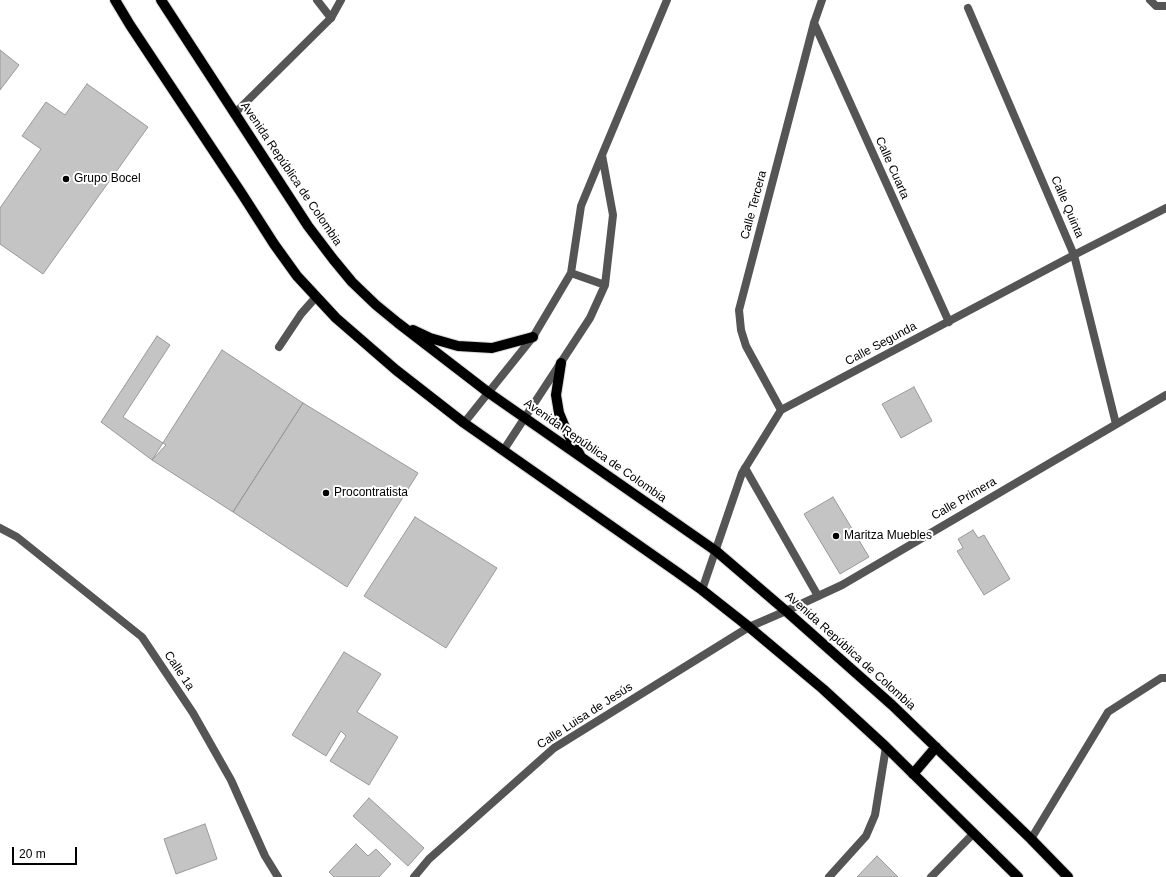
<!DOCTYPE html>
<meta charset="utf-8">
<style>
body{margin:0}
#map{position:relative;width:1166px;height:877px;overflow:hidden;background:#fff;font-family:Helvetica,sans-serif}
canvas{display:block}
.scale{position:absolute;left:12px;top:847px;width:65px;height:18px;box-sizing:border-box;border:2px solid #000;border-top:0;padding-left:5px;font-size:12px;line-height:14px;white-space:nowrap;color:#000;-webkit-text-stroke:3px #fff;paint-order:stroke}
</style>
<div id="map">
<canvas width="1166" height="877"></canvas>
<div class="scale">20 m</div>
</div>
<script>
const context = document.querySelector('canvas').getContext('2d');
context.lineJoin = 'round';
function paint(path, color) {
  context.fillStyle = color;
  context.fill(path, 'evenodd');
}
function toPath(rows) {
  const path = new Path2D();
  for (const r of rows) {
    path.moveTo(r[0], r[1]);
    for (let i = 2; i < r.length; i += 2) path.lineTo(r[i], r[i + 1]);
  }
  return path;
}
function trace(path, color, width, dash) {
  context.strokeStyle = color;
  context.lineWidth = width;
  context.lineCap = dash ? 'butt' : 'round';
  context.setLineDash(dash || []);
  context.stroke(path);
}
function label(font, color, halo, rows, align = 'center') {
  context.font = font + ' Helvetica,sans-serif';
  context.lineWidth = 4;
  context.setLineDash([]);
  context.textBaseline = 'middle';
  context.strokeStyle = halo;
  context.fillStyle = color;
  for (const [text, x, y, turn = 0] of rows) {
    context.save();
    context.translate(x, y);
    context.rotate((+turn || 0) * Math.PI / 180);
    context.textAlign = isNaN(turn) ? turn : align;
    if (halo) context.strokeText(text, 0, 0);
    context.fillText(text, 0, 0);
    context.restore();
  }
}
const building = toPath([
 [0,50,19,65,0,90,0,50],
 [87,84,148,127,43,274,0,244,0,208,41,149,22,136,46,102,65,115,87,84],
 [157,336,170,345,123,417,166,445,152,460,101,422,157,336],
 [222,350,303,403,233,512,152,460,222,350],
 [914,387,932,421,901,438,882,404,914,387],
 [303,403,418,473,347,587,233,512,303,403],
 [833,497,869,557,840,574,804,514,833,497],
 [415,517,497,568,446,648,364,596,415,517],
 [973,530,978,538,984,535,1010,579,984,595,957,551,963,548,958,539,973,530],
 [344,652,381,674,357,712,398,737,369,785,330,761,346,736,341,731,326,756,292,735,344,652],
 [369,798,424,848,408,866,353,816,369,798],
 [205,824,217,859,176,874,164,839,205,824],
 [356,844,368,856,376,849,391,864,379,877,334,877,329,872,356,844],
 [877,856,898,877,857,877,877,856]
]);
paint(building, '#c4c4c4');
trace(building, '#999', 1);
const primary = toPath([
 [115,0,130,25,242,194,274,244,297,276,336,318,396,370,464,423,677,572,702,590,749,627,823,689,886,747,1018,877],
 [161,0,308,226,333,259,352,282,376,305,398,323,489,393,716,551,786,611,892,705,1031,839,1068,877],
 [413,330,430,338,458,346,492,348,533,337],
 [561,363,556,395,559,413,566,430,580,455],
 [913,774,936,747]
]);
trace(primary, '#dbdbdb', 12);
trace(toPath([
 [317,0,331,18],
 [279,347,301,314,316,297],
 [745,468,818,596],
 [1031,839,1108,712,1161,678,1166,678],
 [829,877,866,836,875,815,886,747],
 [931,877,973,834]
]), '#555', 8);
trace(toPath([
 [1150,0,1156,6,1166,6],
 [968,8,1074,255,1116,424],
 [814,23,949,322],
 [234,114,331,18,341,0],
 [602,155,667,0],
 [571,273,605,285],
 [781,410,746,346,741,330,739,310,814,23,822,0],
 [464,423,533,337,571,273,581,206,602,155,613,215,605,285,590,318,503,451],
 [0,528,17,537,142,637,193,713,231,780,265,856,278,877],
 [702,590,742,473,781,410,1074,255,1166,208],
 [414,877,429,859,554,748,749,627,786,611,842,585,1166,395]
]), '#555', 8);
trace(primary, '#000', 10);
for (const [x, y, r, color] of [
 [66,179,4,"#000"],
 [326,493,4,"#000"],
 [836,536,4,"#000"]
]) {
  const dot = new Path2D();
  dot.arc(x, y, r, 0, 2 * Math.PI);
  context.fillStyle = color;
  context.fill(dot);
  trace(dot, '#fff', 1.5);
}
label('12px', '#000', '#fff', [
 ["Calle Cuarta",892,168,66],
 ["Avenida República de Colombia",291,174,56],
 ["Calle Tercera",754,205,-75],
 ["Calle Quinta",1067,207,67],
 ["Calle Segunda",881,344,-28],
 ["Avenida República de Colombia",595,451,35],
 ["Calle Primera",964,499,-30],
 ["Avenida República de Colombia",850,651,42],
 ["Calle 1a",179,671,56],
 ["Calle Luisa de Jesús",585,716,-33]
]);
label('12px', '#000', '#fff', [
 ["Grupo Bocel",74,179],
 ["Procontratista",334,493],
 ["Maritza Muebles",844,536]
], 'left');
</script>
